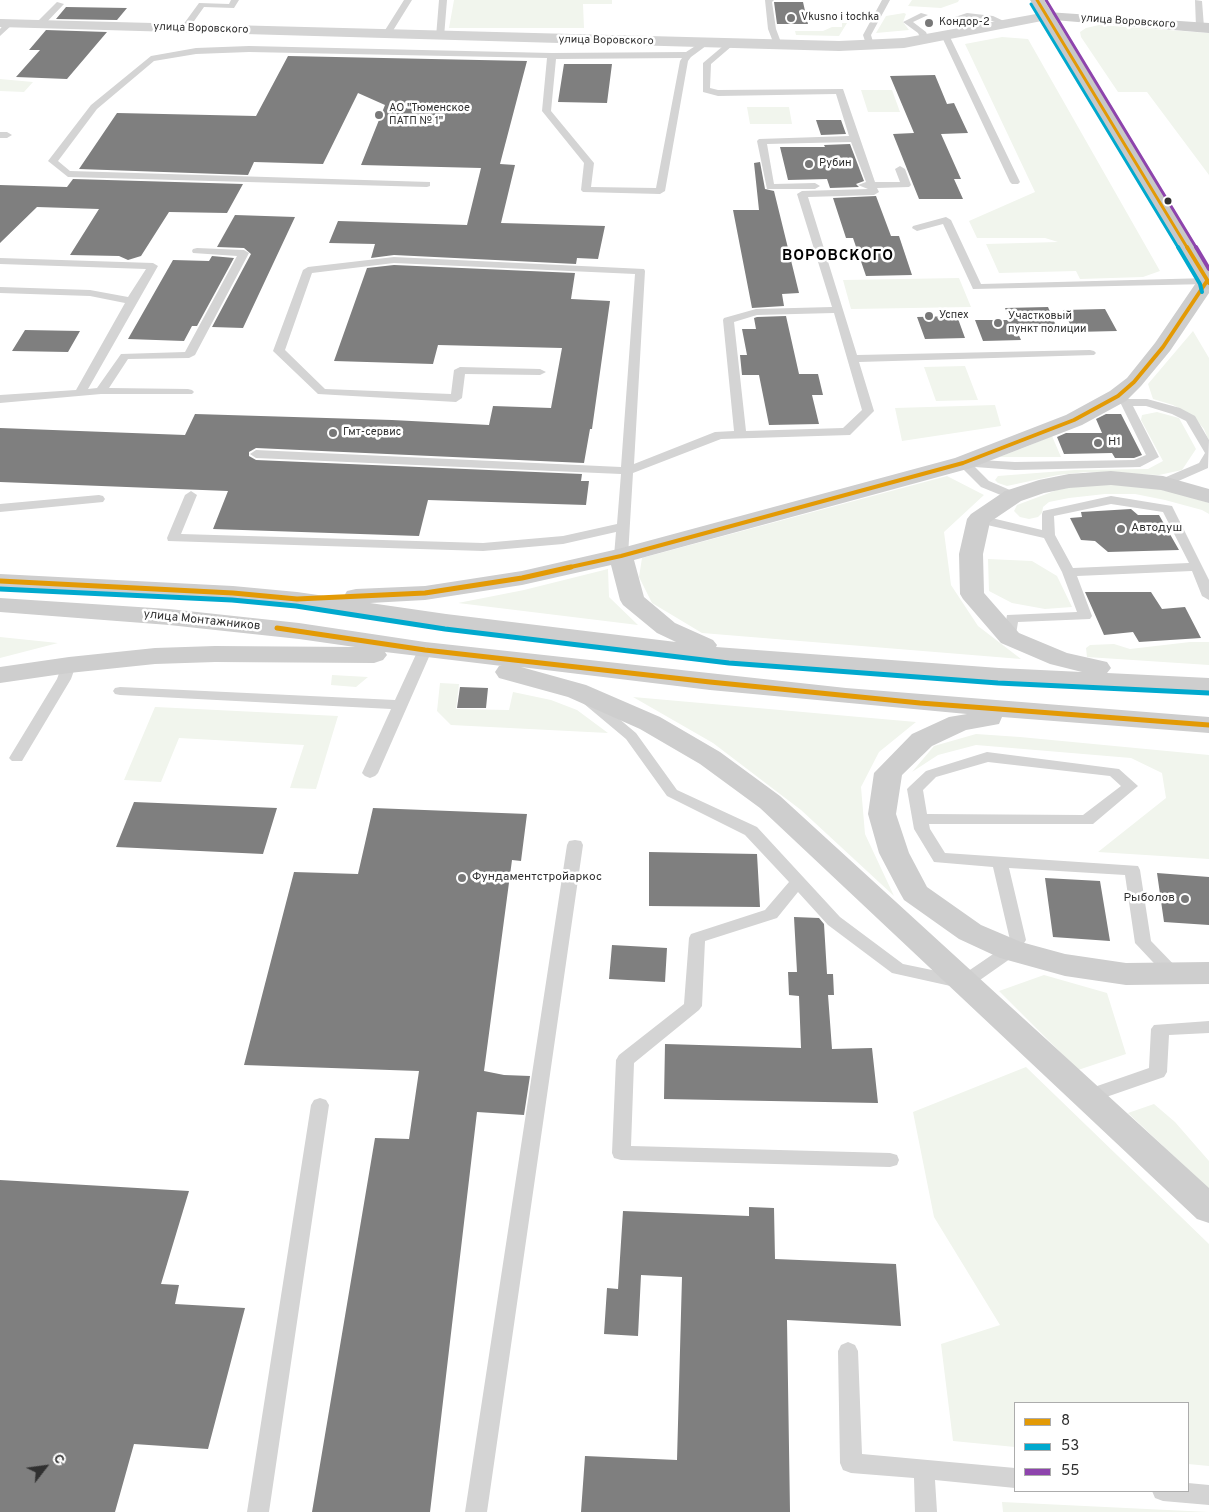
<!DOCTYPE html>
<meta charset="utf-8">
<style>
body{margin:0}
#map{position:relative;width:1209px;height:1512px;overflow:hidden;background:#fff;font-family:Overpass,sans-serif}
canvas{display:block}
.legend{position:absolute;left:1014px;top:1402px;width:175px;height:90px;box-sizing:border-box;background:#fff;border:1px solid #acacac;margin:0;padding:6px 9px;list-style:none;font-size:15px;color:#303030}
.legend li{display:flex;align-items:center;gap:10px;height:25px}
.legend b{width:25px;border:1px solid #acacac}
.north{position:absolute;left:20px;top:1442px;width:50px;height:50px;-webkit-text-stroke:4px #fff;paint-order:stroke;rotate:60deg;font-size:14px;font-weight:700;line-height:20px;text-align:center;color:#303030}
.north::after{content:'';display:block;margin:auto;width:18px;height:22px;background:#303030;clip-path:polygon(50% 0,100% 100%,50% 72%,0 100%)}
</style>
<div id="map">
<canvas width="1209" height="1512"></canvas>
<ul class="legend">
<li><b style="height:6px;background:#e39a05"></b>8</li>
<li><b style="height:6px;background:#00a9ce"></b>53</li>
<li><b style="height:6px;background:#8e44ad"></b>55</li>
</ul>
<div class="north">С</div>
</div>
<script>
const context = document.querySelector('canvas').getContext('2d');
context.lineJoin = 'round';
function paint(path, color) {
  context.fillStyle = color;
  context.fill(path, 'evenodd');
}
function toPath(rows) {
  const path = new Path2D();
  for (const r of rows) {
    path.moveTo(r[0], r[1]);
    for (let i = 2; i < r.length; i += 2) path.lineTo(r[i], r[i + 1]);
  }
  return path;
}
function trace(path, color, width, dash) {
  context.strokeStyle = color;
  context.lineWidth = width;
  context.lineCap = dash ? 'butt' : 'round';
  context.setLineDash(dash || []);
  context.stroke(path);
}
function label(font, color, halo, rows, align = 'center') {
  context.font = font + ' Overpass,sans-serif';
  context.lineWidth = 5;
  context.setLineDash([]);
  context.textBaseline = 'middle';
  context.strokeStyle = halo;
  context.fillStyle = color;
  for (const [text, x, y, turn = 0] of rows) {
    context.save();
    context.translate(x, y);
    context.rotate((+turn || 0) * Math.PI / 180);
    context.textAlign = isNaN(turn) ? turn : align;
    if (halo) context.strokeText(text, 0, 0);
    context.fillText(text, 0, 0);
    context.restore();
  }
}
paint(toPath([
 [454,0,612,0,612,4,583,4,584,28,449,28],
 [912,0,959,0,958,2,941,8,908,6],
 [904,13,906,14,903,22,909,30,876,33,886,16],
 [842,23,847,23,839,36,796,35,795,31,823,31,832,27,842,27],
 [1099,25,1209,33,1209,175,1147,92,1118,92,1081,37,1080,32,1086,28],
 [1002,37,1028,39,1160,271,1143,277,1080,279,1076,271,999,273,986,244,1058,242,1045,238,977,238,969,221,1035,192,965,44],
 [0,79,33,82,24,92,0,91],
 [861,90,892,90,900,112,868,112],
 [747,107,789,107,792,124,750,124],
 [959,278,971,307,851,309,843,280],
 [1193,331,1209,358,1209,441,1204,429,1194,417,1173,405,1153,399,1148,384],
 [965,366,978,400,936,401,924,367],
 [995,405,1001,426,902,441,895,408],
 [1157,412,1179,418,1196,449,1182,470,1159,475,1086,472,1058,475,1007,486,998,483,995,480,998,476,1075,470,1148,469,1163,461,1141,420,1142,415],
 [1052,436,1061,457,999,457,1028,446],
 [947,476,984,495,944,532,951,585,978,626,1021,659,702,633,652,603,639,577,642,558],
 [1113,484,1149,487,1184,495,1209,503,1209,514,1202,510,1165,500,1135,494,1105,494,1069,498,1049,502,1043,507,1042,513,1038,517,1029,519,1020,517,1014,511,1017,505,1057,490,1084,485],
 [988,559,1032,561,1057,576,1072,607,1045,609,1012,603,989,591],
 [608,569,609,597,638,625,458,603,524,590],
 [0,637,58,643,0,658],
 [1190,642,1209,642,1209,665,1087,657,1086,648,1090,645,1114,644,1130,649],
 [332,675,368,677,356,687,331,685],
 [440,683,459,684,456,709,509,710,513,692,551,700,577,710,608,733,451,725,437,711],
 [633,697,916,722,879,752,861,787,865,834,894,896,801,810,713,743],
 [155,707,156,707,338,716,316,789,290,788,304,745,179,738,161,782,124,780],
 [976,734,1020,737,1209,755,1209,859,1098,852,1166,798,1162,773,1131,758,976,745,938,755,912,772,934,746],
 [1044,975,1107,993,1126,1054,1078,1070,999,991],
 [1026,1067,1209,1244,1209,1466,1188,1464,1188,1403,1015,1403,1015,1447,953,1441,941,1344,1000,1325,934,1217,913,1112],
 [1154,1104,1175,1122,1209,1161,1209,1189,1128,1113],
 [1002,1502,1209,1512,1003,1512]
]), '#f1f5ed');
paint(toPath([
 [774,2,803,2,808,24,777,24],
 [66,7,127,8,117,20,56,19],
 [46,30,107,32,67,79,16,77,40,50,29,50],
 [288,56,527,61,500,164,515,165,501,223,605,226,598,259,577,258,576,264,394,255,371,258,375,244,329,243,338,221,467,225,481,168,361,165,385,105,358,93,323,164,254,162,248,175,79,169,117,113,256,116],
 [564,64,612,64,607,103,558,102],
 [935,75,947,104,954,103,968,133,941,134,961,179,954,179,963,199,919,199,893,134,914,133,890,76],
 [816,120,841,120,846,134,821,135],
 [850,144,864,181,856,184,859,187,830,188,827,179,788,180,780,147,825,147,824,145],
 [760,162,765,189,774,191,799,293,782,294,784,306,752,308,733,210,759,210,754,163],
 [73,179,243,184,227,213,169,212,141,256,128,260,119,256,70,255,99,209,37,207,0,243,0,185,67,187],
 [876,196,891,236,899,236,912,275,866,276,853,238,846,238,833,198],
 [235,215,295,217,243,328,212,327,251,254,244,248,217,247],
 [212,256,234,258,197,326,192,326,184,341,128,339,173,260,209,261],
 [394,265,575,273,571,299,610,301,592,429,590,429,584,463,256,448,249,452,249,456,256,460,582,474,581,481,589,481,586,505,428,500,419,536,213,529,228,491,0,482,0,428,185,435,195,414,392,420,489,425,493,406,551,408,562,348,438,345,433,364,334,361,367,268],
 [1048,307,1057,328,1016,329,1021,340,983,341,975,320,1010,320,1005,308],
 [1105,309,1117,331,1074,332,1063,310],
 [786,316,799,374,818,374,823,395,812,395,819,424,769,425,759,375,742,375,740,355,747,355,742,329,756,329,754,318,757,317],
 [957,316,965,338,925,339,917,317],
 [25,330,80,331,68,352,12,351],
 [1106,414,1121,414,1142,455,1134,458,1115,458,1112,453,1064,454,1057,437,1066,433,1102,433,1096,419],
 [1131,509,1138,515,1159,515,1179,550,1108,552,1095,541,1081,540,1070,518,1082,517,1081,512],
 [1085,592,1151,592,1162,609,1185,607,1201,638,1139,642,1133,632,1104,635],
 [460,687,488,688,486,708,457,708],
 [134,802,277,808,263,854,116,847],
 [373,808,527,814,521,861,512,860,484,1071,504,1075,530,1076,524,1115,477,1112,430,1512,312,1512,375,1138,409,1139,419,1071,244,1065,294,872,358,874],
 [649,852,757,854,760,907,649,906],
 [1157,873,1209,877,1209,925,1164,922],
 [1045,878,1100,881,1110,941,1053,937],
 [794,917,819,918,824,924,827,974,833,974,834,995,828,995,832,1049,872,1048,878,1103,664,1099,665,1044,801,1048,799,996,789,995,788,972,797,972],
 [612,945,667,948,665,982,609,979],
 [0,1180,189,1191,161,1284,179,1285,175,1304,245,1308,208,1449,134,1444,115,1512,0,1512],
 [749,1207,774,1208,775,1259,896,1264,901,1326,787,1320,790,1512,581,1512,585,1456,677,1460,682,1277,641,1275,638,1336,604,1334,607,1288,618,1289,623,1211,749,1216]
]), '#7f7f7f');
paint(toPath([
 [231,0,239,0,234,8,204,7,187,31,180,29,199,3,229,4,231,0],
 [404,0,412,0,389,37,383,37,382,35,404,0],
 [439,0,447,0,444,37,440,39,436,37,439,0],
 [765,0,774,0,772,2,776,29,782,45,781,47,775,47,768,29,765,0],
 [882,0,890,0,871,35,874,45,867,47,863,35,882,0],
 [1195,0,1202,1,1204,27,1200,29,1196,27,1195,0],
 [57,2,64,4,43,26,37,26,37,22,57,2],
 [921,13,928,15,913,22,926,32,929,39,925,41,922,41,918,33,903,22,921,13],
 [967,13,993,16,1008,23,1004,25,989,20,967,17,956,20,952,18,967,13],
 [6,22,13,24,0,36,0,29,6,22],
 [942,33,949,35,1020,182,1018,184,1012,184,1010,182,941,35,942,33],
 [703,41,710,43,691,57,688,61,665,191,660,194,583,192,581,190,584,163,542,111,547,58,249,52,196,54,154,61,97,109,58,161,70,171,430,182,430,186,427,187,68,177,48,161,91,105,151,56,196,48,249,46,552,53,686,52,703,41],
 [682,58,680,61,656,188,591,187,594,163,551,111,556,59,682,58],
 [729,41,732,42,732,46,711,64,710,88,718,90,843,89,875,182,900,182,895,169,900,166,905,169,911,185,909,187,877,188,879,192,874,195,808,197,857,355,1090,350,1094,351,1096,353,1094,355,859,362,874,411,850,435,721,439,633,473,628,556,621,560,614,556,616,532,563,544,483,551,168,541,167,538,185,495,191,491,197,495,181,534,483,543,563,536,617,524,621,474,256,458,250,454,256,450,621,467,635,274,394,263,312,273,285,350,325,389,451,394,454,370,460,367,540,369,546,372,540,375,465,374,462,398,456,402,318,394,273,351,303,270,308,267,394,257,644,269,645,271,634,464,715,432,734,431,723,320,724,318,756,309,832,307,797,194,802,191,868,189,858,185,866,182,851,142,767,144,774,184,815,183,820,186,815,189,767,189,757,141,759,139,849,136,836,94,718,96,703,92,703,63,729,41],
 [834,313,862,410,843,428,746,431,734,322,757,315,834,313],
 [0,132,7,132,12,135,7,138,0,138,0,132],
 [946,217,951,220,981,284,1209,278,1209,284,973,289,943,224,917,231,912,228,913,226,946,217],
 [197,248,244,250,249,253,195,355,189,358,128,359,109,388,188,389,192,390,194,392,192,394,101,394,0,403,0,395,76,390,125,303,90,296,0,293,0,287,90,290,128,297,146,269,0,264,0,258,153,263,158,266,88,389,97,388,121,354,185,352,237,256,193,253,192,251,193,249,197,248],
 [1118,393,1129,399,1147,399,1180,408,1195,416,1209,440,1208,468,1167,486,1159,486,1157,483,1159,480,1199,463,1205,453,1186,421,1172,414,1146,406,1133,406,1159,457,1140,467,1015,470,975,467,989,481,1017,493,1019,496,1017,499,1013,500,981,487,957,463,963,459,1015,462,1134,460,1146,455,1121,404,1112,396,1118,393],
 [99,495,103,496,105,499,103,502,0,512,0,504,99,495],
 [1111,496,1172,506,1209,580,1209,600,1202,596,1192,571,1077,576,1092,616,1090,619,1018,622,1015,641,1005,641,1003,638,1007,615,1077,612,1062,572,1044,538,974,522,973,519,974,516,979,515,1042,530,1042,514,1043,511,1111,496],
 [1111,504,1163,512,1189,563,1073,568,1055,535,1054,516,1111,504],
 [425,646,432,650,378,773,375,776,370,778,365,776,362,773,391,709,120,695,115,694,113,691,115,688,120,687,395,700,418,650,425,646],
 [69,661,74,662,76,665,71,679,22,761,12,761,9,758,57,679,62,665,64,662,69,661],
 [588,696,593,697,636,733,677,790,757,827,840,917,903,964,961,976,1005,946,1010,940,993,867,934,862,914,829,907,789,910,786,926,771,987,752,1119,769,1138,786,1093,824,929,824,930,829,945,853,1138,866,1140,870,1151,941,1182,973,1179,977,1173,979,1167,977,1135,943,1125,875,1009,868,1026,940,1017,954,970,987,964,989,892,973,828,925,798,892,777,918,705,941,702,1006,699,1010,634,1063,631,1146,890,1153,897,1155,899,1160,897,1165,890,1167,621,1160,614,1158,612,1153,616,1060,619,1055,684,1004,689,938,691,934,765,910,789,882,745,835,667,796,626,739,583,703,581,700,583,697,588,696],
 [988,762,1110,776,1121,786,1083,815,927,814,923,790,936,777,988,762],
 [575,840,581,841,583,845,487,1512,465,1512,567,845,569,841,575,840],
 [1209,1021,1209,1033,1169,1035,1167,1072,1164,1077,1086,1104,1080,1102,1077,1097,1080,1092,1149,1068,1151,1029,1154,1025,1209,1021],
 [320,1098,326,1100,329,1105,269,1512,247,1512,311,1105,314,1100,320,1098],
 [848,1342,855,1345,858,1351,862,1454,1015,1468,1015,1488,935,1480,937,1512,915,1512,914,1478,851,1473,843,1470,840,1463,838,1351,841,1345,848,1342],
 [1188,1483,1209,1485,1209,1505,1163,1501,1155,1498,1152,1491,1188,1491,1188,1483]
]), '#d4d4d4');
paint(toPath([
 [1047,12,1052,13,1054,16,1052,19,904,48,839,51,0,27,0,19,839,41,904,38,1047,12]
]), '#d4d4d4');
paint(toPath([
 [1047,12,1209,23,1209,33,1042,19,1040,16,1042,13,1047,12],
 [1207,275,1209,276,1209,293,1170,351,1141,386,1126,401,1082,425,971,468,634,560,644,597,675,623,713,640,717,645,716,647,999,668,1082,672,1050,664,1001,643,963,599,960,594,959,554,967,519,971,514,1005,491,1039,480,1069,474,1111,471,1163,476,1209,489,1209,503,1161,490,1111,485,1069,488,1044,493,1021,501,990,522,983,554,984,593,1019,633,1067,653,1107,662,1111,668,1107,673,1209,678,1209,694,999,684,730,664,446,630,297,606,233,600,0,588,0,574,233,586,297,592,346,599,344,596,347,591,356,589,425,586,522,571,618,549,955,458,1066,415,1110,391,1127,378,1155,343,1200,277,1207,275],
 [611,565,620,600,623,605,657,633,676,642,446,614,370,603,425,600,522,585,611,565],
 [0,598,169,609,299,623,425,642,846,688,1209,717,1209,733,1002,717,999,724,966,730,932,746,902,775,896,814,909,853,927,887,981,925,1021,942,1065,954,1126,963,1209,962,1209,984,1126,985,1065,976,1000,958,959,939,904,900,900,893,879,853,868,814,874,773,912,734,949,717,967,714,710,690,521,667,586,685,660,717,720,752,780,796,1209,1188,1209,1223,1197,1219,760,808,700,764,640,729,568,697,499,678,495,672,499,666,502,666,385,652,387,655,383,660,374,663,215,662,155,664,69,673,0,683,0,667,69,657,155,648,215,646,355,647,299,639,169,625,0,612,0,598]
]), '#cecece');
paint(toPath([
 [1030,0,1044,0,1209,267,1209,289,1202,287,1199,283,1030,0]
]), '#c8c8c8');
trace(toPath([
 [1037,0,1188,249]
]), '#e39a05', 3);
trace(toPath([
 [1187,247,1209,283],
 [566,568,621,556,963,463,1074,420,1118,396,1134,382,1163,347,1207,281]
]), '#e39a05', 4);
trace(toPath([
 [0,581,233,593,297,599,425,593,522,578,571,567],
 [277,628,425,650,710,682,920,703,1209,725]
]), '#e39a05', 5);
trace(toPath([
 [1031,4,1179,249]
]), '#00a9ce', 3);
trace(toPath([
 [1178,247,1200,284,1202,292]
]), '#00a9ce', 4);
trace(toPath([
 [0,589,232,600,296,606,445,629,729,663,998,683,1209,693]
]), '#00a9ce', 5);
trace(toPath([
 [1046,0,1197,249]
]), '#8e44ad', 3);
trace(toPath([
 [1196,247,1209,269]
]), '#8e44ad', 4);
for (const [x, y, r, color] of [
 [791,18,5,"#787878"],
 [929,23,5,"#787878"],
 [379,115,5,"#787878"],
 [809,164,5,"#787878"],
 [1168,201,4.5,"#303030"],
 [929,316,5,"#787878"],
 [998,323,5,"#787878"],
 [333,433,5,"#787878"],
 [1098,443,5,"#787878"],
 [1121,529,5,"#787878"],
 [462,878,5,"#787878"],
 [1185,899,5,"#787878"]
]) {
  const dot = new Path2D();
  dot.arc(x, y, r, 0, 2 * Math.PI);
  context.fillStyle = color;
  context.fill(dot);
  trace(dot, '#fff', 2);
}
label('11px', '#303030', '#fff', [
 ["Vkusno i tochka",801,18],
 ["Кондор-2",939,23],
 ["АО \"Тюменское",389,109],
 ["ПАТП № 1\"",389,122],
 ["Рубин",819,164],
 ["Успех",939,316],
 ["Участковый",1008,317],
 ["пункт полиции",1008,330],
 ["Гмт-сервис",343,433]
], 'left');
label('11px', '#303030', '#fff', [
 ["улица Воровского",1128,22,4],
 ["улица Воровского",201,29,2],
 ["улица Воровского",606,41,1]
]);
label('12px', '#303030', '#fff', [
 ["Н1",1108,443],
 ["Автодуш",1131,529],
 ["Фундаментстройаркос",472,878],
 ["Рыболов",1175,899,"right"]
], 'left');
label('12px', '#303030', '#fff', [
 ["улица Монтажников",202,621,6]
]);
context.letterSpacing = '1px';
label('bold 15px', '#000', '#fff', [
 ["ВОРОВСКОГО",838,257]
]);
context.letterSpacing = '0px';
</script>
